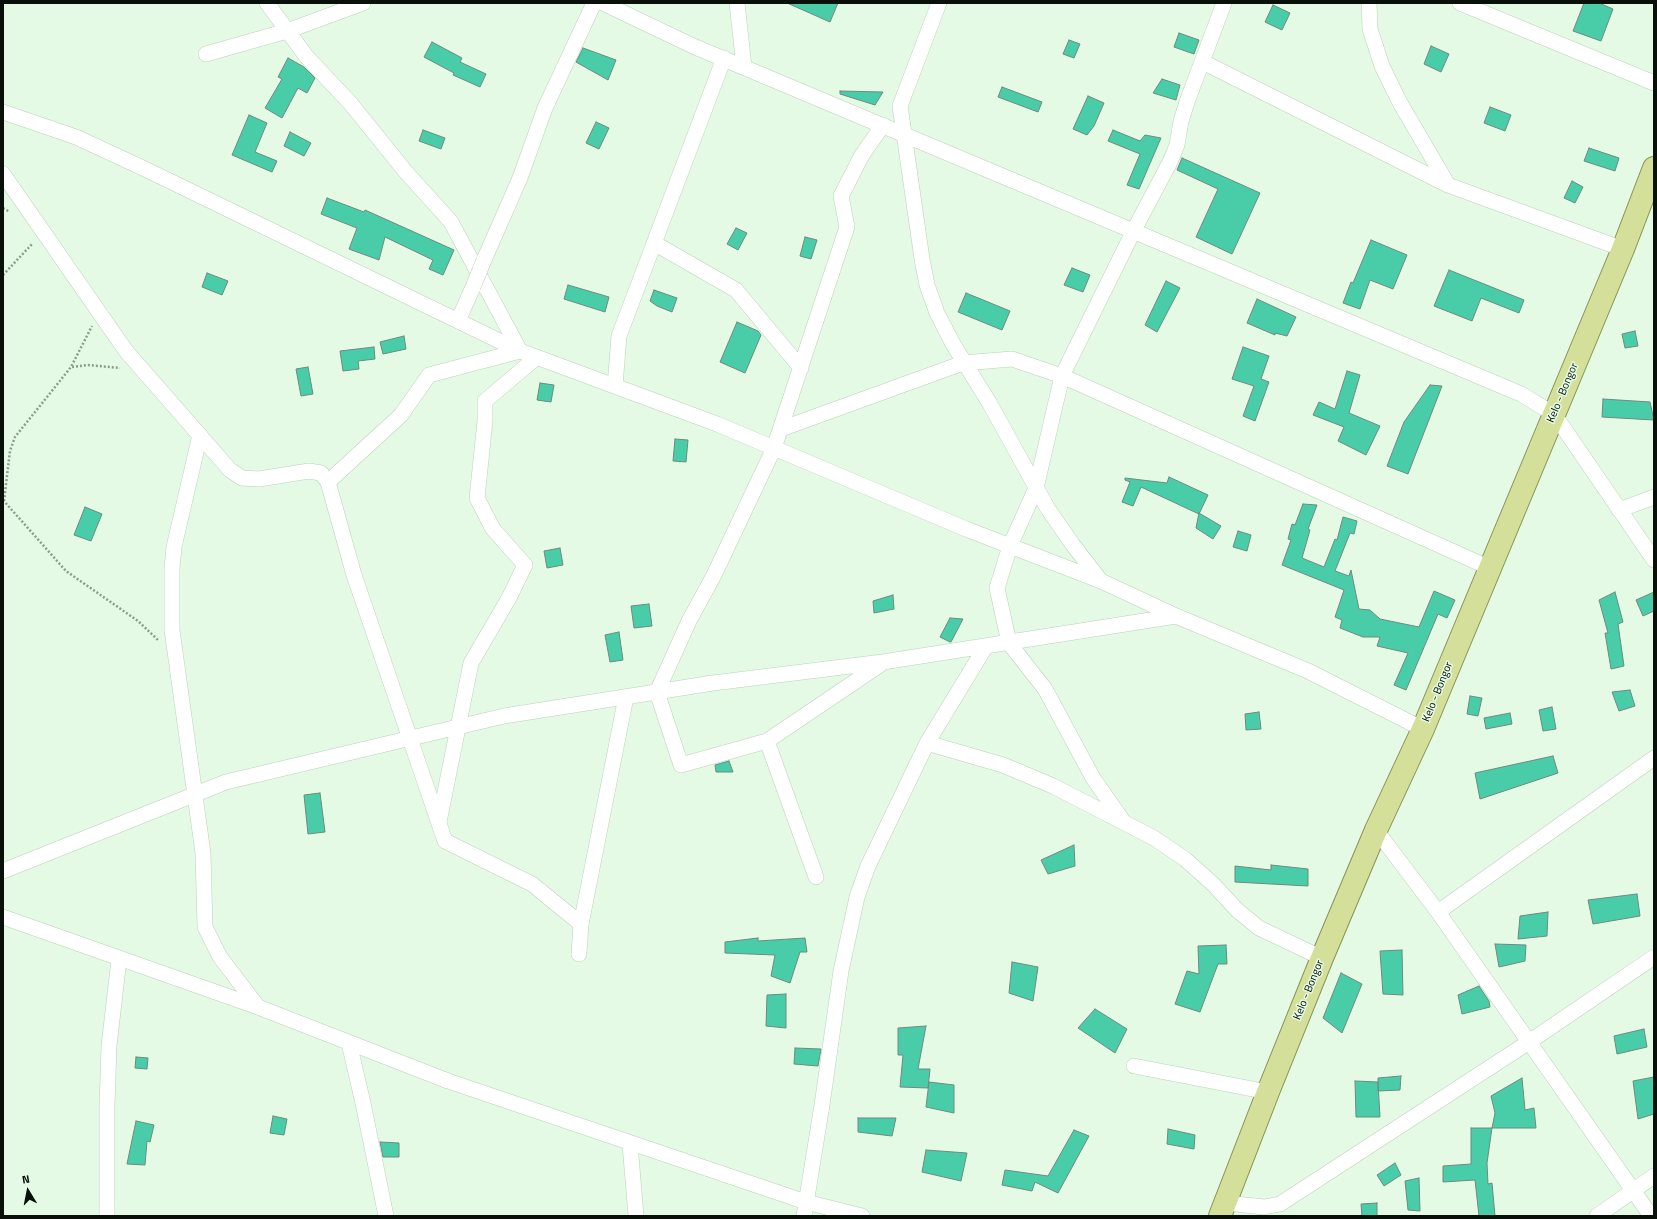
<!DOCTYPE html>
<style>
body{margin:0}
#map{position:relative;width:1657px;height:1219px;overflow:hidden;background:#e5fae4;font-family:"Titillium Web",sans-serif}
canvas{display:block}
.frame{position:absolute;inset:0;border:4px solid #091009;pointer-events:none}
.north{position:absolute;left:8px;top:1171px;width:40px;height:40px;-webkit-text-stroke:3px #e5fae4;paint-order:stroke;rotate:350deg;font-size:11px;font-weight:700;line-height:16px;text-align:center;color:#091009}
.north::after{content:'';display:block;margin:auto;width:14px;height:18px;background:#091009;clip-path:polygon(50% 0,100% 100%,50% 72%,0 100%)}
</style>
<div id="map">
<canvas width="1657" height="1219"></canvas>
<div class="frame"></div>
<div class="north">N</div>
</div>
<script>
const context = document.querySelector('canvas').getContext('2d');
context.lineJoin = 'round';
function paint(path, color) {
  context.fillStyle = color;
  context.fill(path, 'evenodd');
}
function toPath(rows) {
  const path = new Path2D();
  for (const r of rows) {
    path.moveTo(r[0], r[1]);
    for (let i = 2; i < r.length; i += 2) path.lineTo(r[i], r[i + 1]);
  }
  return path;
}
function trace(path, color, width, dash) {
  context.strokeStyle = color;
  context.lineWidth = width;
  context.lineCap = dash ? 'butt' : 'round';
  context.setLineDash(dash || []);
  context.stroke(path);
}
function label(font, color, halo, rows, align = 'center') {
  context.font = font + ' "Titillium Web",sans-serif';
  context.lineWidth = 3;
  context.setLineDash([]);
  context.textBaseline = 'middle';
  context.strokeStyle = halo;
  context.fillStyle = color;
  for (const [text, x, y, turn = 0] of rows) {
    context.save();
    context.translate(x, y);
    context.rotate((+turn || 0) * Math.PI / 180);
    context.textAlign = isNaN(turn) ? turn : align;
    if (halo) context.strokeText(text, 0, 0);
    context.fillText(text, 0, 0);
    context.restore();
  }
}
const building = toPath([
 [787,3,838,3,830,22,787,3],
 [1584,3,1599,3,1613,9,1601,41,1573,31,1584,3],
 [1273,5,1290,13,1282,30,1265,22,1273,5],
 [1179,33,1199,40,1194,54,1174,47,1179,33],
 [1069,40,1080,44,1074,58,1063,54,1069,40],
 [432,42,462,58,460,62,486,74,480,87,453,75,454,73,424,57,432,42],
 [1431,46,1449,54,1441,72,1424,64,1431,46],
 [583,48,616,60,608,80,576,62,583,48],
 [288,58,304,67,315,78,307,93,298,88,282,118,265,108,282,79,278,77,288,58],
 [1162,79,1180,85,1176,100,1153,93,1162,79],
 [1002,87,1042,102,1038,112,998,97,1002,87],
 [840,91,883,92,875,105,840,94,840,91],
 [1088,96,1104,103,1094,126,1087,135,1073,129,1088,96],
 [1490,107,1511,115,1505,131,1484,123,1490,107],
 [249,115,267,123,255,152,277,161,272,172,232,155,249,115],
 [596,122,609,128,599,149,586,143,596,122],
 [423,130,445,138,441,149,419,141,423,130],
 [1113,130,1140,141,1145,135,1161,138,1139,189,1127,185,1140,154,1108,141,1113,130],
 [290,132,311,143,304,156,284,146,290,132],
 [1589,148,1619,158,1615,171,1584,161,1589,148],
 [1182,158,1260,193,1232,254,1196,237,1218,189,1177,170,1182,158],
 [1572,181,1583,187,1575,203,1564,198,1572,181],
 [327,198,364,212,365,210,454,250,443,275,429,269,433,260,385,237,379,260,349,249,357,228,321,214,327,198],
 [736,228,747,233,738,250,727,244,736,228],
 [805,237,817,240,811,259,800,256,805,237],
 [1371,240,1407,255,1393,289,1370,280,1360,309,1343,303,1351,282,1353,283,1371,240],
 [1072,268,1090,275,1083,292,1064,285,1072,268],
 [1449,270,1524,300,1519,313,1481,298,1472,321,1434,306,1449,270],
 [207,273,228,281,222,295,202,287,207,273],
 [1166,281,1180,288,1157,332,1145,325,1166,281],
 [568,285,609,297,605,312,564,299,568,285],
 [654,290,677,298,672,312,657,306,650,301,654,290],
 [966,293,1010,311,1002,330,958,312,966,293],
 [1257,299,1296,317,1287,336,1275,333,1275,335,1247,323,1257,299],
 [737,322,758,331,761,335,745,373,720,362,737,322],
 [1635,331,1638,346,1625,348,1622,334,1635,331],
 [404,336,406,349,383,354,380,342,404,336],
 [374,347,375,359,358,361,359,369,343,371,340,351,374,347],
 [1243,347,1269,356,1261,379,1269,382,1255,421,1243,416,1254,386,1232,379,1243,347],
 [308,367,313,394,301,396,296,369,308,367],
 [1347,371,1360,375,1349,413,1380,426,1366,455,1338,441,1344,427,1313,415,1319,402,1335,409,1347,371],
 [540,383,554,385,551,402,537,400,540,383],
 [1430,385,1442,386,1408,474,1387,466,1404,422,1430,385],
 [1603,399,1650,402,1654,420,1602,417,1603,399],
 [675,439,688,440,686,462,673,461,675,439],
 [1169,477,1208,495,1199,514,1141,487,1133,506,1122,502,1130,482,1125,480,1125,478,1167,483,1169,477],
 [1303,504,1317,505,1308,529,1310,530,1302,558,1324,567,1335,539,1337,540,1343,517,1357,521,1354,534,1350,533,1335,571,1349,576,1351,570,1359,609,1370,610,1380,619,1419,627,1434,591,1455,600,1447,618,1438,614,1406,690,1394,685,1408,653,1377,646,1380,637,1363,637,1340,628,1342,620,1335,617,1344,590,1282,565,1291,540,1288,539,1292,524,1295,525,1303,504],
 [85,507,102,514,91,541,74,535,85,507],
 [1199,513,1221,526,1213,539,1196,528,1199,513],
 [1238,531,1251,535,1247,551,1233,547,1238,531],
 [560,548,563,565,547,568,544,551,560,548],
 [1615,592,1623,622,1618,624,1624,666,1611,669,1605,633,1608,633,1599,600,1615,592],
 [1654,592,1654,611,1643,616,1636,600,1654,592],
 [893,595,894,609,874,613,873,601,893,595],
 [649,604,652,626,634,628,631,606,649,604],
 [950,618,963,619,951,642,950,642,940,637,950,618],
 [619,632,623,660,610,662,605,635,619,632],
 [1630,690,1635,706,1619,711,1612,692,1630,690],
 [1470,696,1482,698,1478,716,1467,714,1470,696],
 [1552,707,1556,729,1543,731,1539,710,1552,707],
 [1259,712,1261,729,1246,730,1245,714,1259,712],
 [1510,713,1512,724,1486,729,1484,718,1510,713],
 [1553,756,1558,773,1480,799,1475,773,1553,756],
 [729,761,733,772,716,772,715,765,729,761],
 [320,793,325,832,308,834,304,795,320,793],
 [1074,845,1075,866,1048,874,1041,860,1074,845],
 [1271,865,1308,869,1308,886,1235,882,1235,866,1271,870,1271,865],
 [1637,894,1640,916,1593,924,1588,900,1637,894],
 [1548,912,1547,936,1518,939,1520,916,1548,912],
 [758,938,758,941,805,938,807,952,800,952,790,983,771,976,775,955,725,953,725,942,758,938],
 [1495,944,1526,945,1525,961,1499,967,1495,944],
 [1226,945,1227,964,1218,964,1200,1012,1175,1004,1187,971,1199,974,1198,946,1226,945],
 [1402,950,1403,995,1383,994,1380,951,1402,950],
 [1012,962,1038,967,1033,1001,1009,993,1012,962],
 [1341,973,1362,984,1342,1033,1323,1018,1341,973],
 [1479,986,1489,1001,1490,1007,1462,1014,1458,995,1479,986],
 [786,994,786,1028,766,1026,767,995,786,994],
 [1095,1009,1127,1029,1115,1053,1078,1028,1095,1009],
 [926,1026,918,1069,930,1069,928,1088,900,1087,903,1055,898,1055,898,1028,926,1026],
 [1644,1029,1647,1047,1617,1054,1614,1036,1644,1029],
 [795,1048,821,1049,818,1066,794,1064,795,1048],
 [136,1057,148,1058,147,1069,135,1068,136,1057],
 [1401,1076,1400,1090,1378,1091,1378,1078,1401,1076],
 [1654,1077,1654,1114,1638,1119,1633,1081,1654,1077],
 [1522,1078,1525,1110,1534,1108,1536,1128,1492,1128,1495,1113,1491,1096,1522,1078],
 [1355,1081,1378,1082,1380,1117,1356,1117,1355,1081],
 [929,1082,954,1085,954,1113,926,1107,929,1082],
 [273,1116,287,1119,284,1135,270,1133,273,1116],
 [858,1118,896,1118,892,1136,858,1132,858,1118],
 [136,1121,154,1125,150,1142,147,1141,145,1165,127,1164,136,1121],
 [1471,1128,1492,1128,1487,1163,1488,1184,1492,1183,1495,1216,1479,1216,1475,1180,1443,1182,1443,1166,1471,1164,1471,1128],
 [1168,1129,1195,1135,1194,1149,1167,1144,1168,1129],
 [1074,1130,1089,1136,1058,1193,1035,1182,1032,1191,1002,1185,1005,1170,1048,1176,1074,1130],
 [380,1142,399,1143,399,1157,383,1157,380,1142],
 [926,1150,967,1153,961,1181,922,1172,926,1150],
 [1395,1163,1401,1175,1384,1186,1377,1175,1395,1163],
 [1419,1178,1420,1211,1408,1210,1405,1181,1419,1178],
 [1377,1203,1377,1216,1362,1216,1361,1204,1377,1203]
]);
paint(building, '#49cda8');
trace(building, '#6d8a7f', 1);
const minor = toPath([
 [267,3,306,56,351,104,405,171,451,222,520,351,429,375,401,415,328,482],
 [603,3,693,46,1521,394,1554,414,1654,560],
 [737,3,744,67],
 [939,3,900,106,922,259,927,285,937,313,953,344,990,404,1048,509,1073,545,1100,580],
 [1369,3,1370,29,1382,66,1399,101,1448,185],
 [1460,3,1654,83],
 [206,54,287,31,363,3],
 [1203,62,1448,185,1623,249],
 [3,112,76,137,145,169,520,351,717,424,966,529,1101,581,1176,616,1308,671,1423,729],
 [3,174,126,351,230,470,242,478,259,479,309,471,321,473,328,482,354,575,445,841,532,884,581,924,579,954],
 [654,243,736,290,801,368],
 [484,260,520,178,545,108,594,3],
 [458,321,473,287],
 [615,386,619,336,724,58],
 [781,429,963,363,1012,359,1062,376,1490,568],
 [200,435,174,547,172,568,172,630,203,853,205,927,220,957,258,1007],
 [1619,510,1654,497],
 [881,664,767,741,681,765,657,692,689,621,714,575,774,448,847,227,841,196,862,155,883,125],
 [767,741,816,877],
 [927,743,1003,765,1053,786,1154,838,1185,859,1214,885,1237,910,1259,928,1322,958],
 [1123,821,1093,778,1045,689,1009,643,997,588,1010,546,1036,488,1062,376,1134,230,1170,162,1177,145,1181,121,1188,99,1224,3],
 [439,822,471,663,509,598,525,565,493,529,477,498,485,421,485,401,537,357],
 [1376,830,1438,912,1651,1216],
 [3,871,226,782,504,716,713,683,883,662,1176,616],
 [1438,912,1654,758],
 [3,917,258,1007,448,1081,806,1202,862,1216],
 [581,924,626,697],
 [349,1043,363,1103,386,1216],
 [1134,1066,1268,1092],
 [630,1144,636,1216],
 [1226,1203,1264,1207,1280,1204,1529,1042,1654,957],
 [107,1216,107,1106,109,1046,119,959],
 [804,1216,822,1105,841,971,857,897,868,866,927,743,986,646],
 [1597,1216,1654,1176]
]);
const trunk = toPath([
 [1220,1216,1268,1092,1322,958,1376,830,1423,729,1623,249,1654,168]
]);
trace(minor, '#bcd0bb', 16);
trace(trunk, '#869357', 24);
trace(toPath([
 [3,208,10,212],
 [3,275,33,243],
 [72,367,88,365,120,368],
 [3,500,66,571,138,621,159,641],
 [4,501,10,451,15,437,71,367,92,326]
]), '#8d9c8c', 2.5, [2, 2]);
trace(minor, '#fff', 15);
trace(trunk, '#d4e09a', 22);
const minorBridge = toPath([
 [473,287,484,260]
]);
trace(minorBridge, '#bcd0bb', 16, []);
trace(minorBridge, '#fff', 15);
label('11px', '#091009', '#e5fae4', [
 ["Kelo - Bongor",1563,393,-67],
 ["Kelo - Bongor",1438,692,-68],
 ["Kelo - Bongor",1309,990,-68]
]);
</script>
